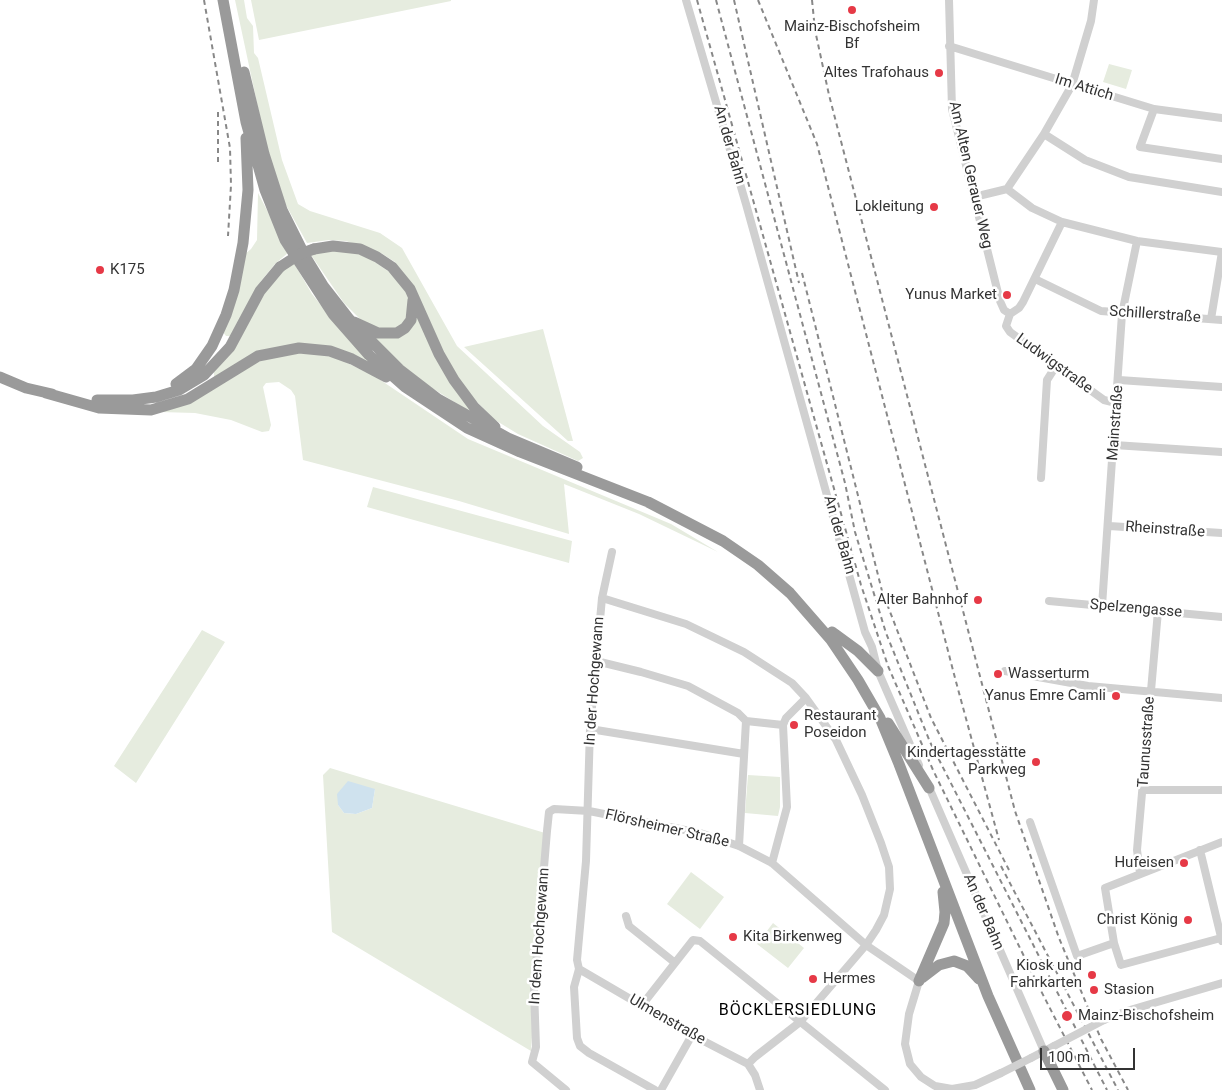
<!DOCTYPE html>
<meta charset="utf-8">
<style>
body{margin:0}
#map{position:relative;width:1222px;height:1090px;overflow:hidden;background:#fff;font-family:Roboto,sans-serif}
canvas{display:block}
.scale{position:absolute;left:1040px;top:1048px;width:95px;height:22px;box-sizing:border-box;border:2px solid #333;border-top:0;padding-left:6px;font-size:15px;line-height:18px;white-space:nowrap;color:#333;-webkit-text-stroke:4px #fff;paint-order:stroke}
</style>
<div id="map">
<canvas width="1222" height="1090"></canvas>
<div class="scale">100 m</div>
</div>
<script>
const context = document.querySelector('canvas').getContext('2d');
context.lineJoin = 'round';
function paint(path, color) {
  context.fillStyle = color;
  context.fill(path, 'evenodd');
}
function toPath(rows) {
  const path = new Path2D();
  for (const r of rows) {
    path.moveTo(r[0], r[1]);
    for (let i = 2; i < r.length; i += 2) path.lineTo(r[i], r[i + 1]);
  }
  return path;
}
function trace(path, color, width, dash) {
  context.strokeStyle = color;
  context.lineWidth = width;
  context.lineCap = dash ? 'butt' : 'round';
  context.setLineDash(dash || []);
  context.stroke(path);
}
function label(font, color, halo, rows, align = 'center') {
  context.font = font + ' Roboto,sans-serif';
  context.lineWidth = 5;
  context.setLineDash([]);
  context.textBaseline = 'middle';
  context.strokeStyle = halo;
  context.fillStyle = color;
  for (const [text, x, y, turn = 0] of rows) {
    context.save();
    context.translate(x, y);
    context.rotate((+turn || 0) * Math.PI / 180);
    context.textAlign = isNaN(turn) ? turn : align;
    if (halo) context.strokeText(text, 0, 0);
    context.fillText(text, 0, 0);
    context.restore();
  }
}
paint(toPath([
 [235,0,244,0,247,18,253,26,254,53,258,58,282,160,298,204,310,211,380,233,402,248,457,346,543,426,580,452,583,458,578,461,518,434,495,420,467,392,451,370,395,262,381,253,346,241,329,240,307,243,282,198,270,164],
 [251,0,451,0,451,1,259,40],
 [1109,64,1132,70,1126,89,1103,82],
 [258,193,289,252,275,264,261,281,231,336,226,336,223,332,245,254,251,249,257,240],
 [321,250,362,253,401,280,410,299,408,318,398,329,376,328,363,322,344,303,311,255],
 [294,263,312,294,332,319,382,372,300,344,214,377,214,372,262,295,281,271],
 [416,309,480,418,416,378,373,340,376,335,398,336],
 [543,329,573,441,568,441,464,347],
 [324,352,373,375,468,439,671,524,718,552,639,514,564,484,569,534,459,501,303,460,295,396,291,390,279,382,266,383,263,387,271,425,269,431,262,432,231,420,195,413,160,412,275,353],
 [373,487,572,541,569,563,367,507],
 [202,630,225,642,136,783,114,766],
 [330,768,545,833,531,1051,332,932,323,775],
 [375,789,372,808,356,814,344,813,338,805],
 [748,775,780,777,780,807,778,816,745,813],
 [691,872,724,897,700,929,667,904],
 [773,923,804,948,788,968,757,944]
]), '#e6ecdf');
paint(toPath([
 [348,781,375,789,372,808,356,814,344,813,338,805,337,794]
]), '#cfe2ee');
trace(toPath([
 [686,0,746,204,865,632,872,647,878,671,919,765],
 [949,0,952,109,1000,301,1004,310,1010,314],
 [949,46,1154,109,1222,118],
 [1154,109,1140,147,1222,159],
 [1044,134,1085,160,1129,177,1222,192],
 [1007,189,1032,208,1062,222,1137,241,1222,252],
 [974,197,1007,189,1044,134,1072,85,1091,21,1094,0],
 [1035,279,1101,311,1222,320],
 [1010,314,1006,326,1010,332,1104,400,1116,403],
 [1010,314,1019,308,1023,302,1062,222],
 [1211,319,1222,252],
 [1119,380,1222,387],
 [1114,445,1222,452],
 [1041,478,1047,380,1056,366],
 [1109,526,1222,533],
 [612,552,602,598,590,729,586,861,577,960,579,969,574,987,577,1038,580,1046,589,1053,655,1090],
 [602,598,686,624,744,652,792,683,806,698,836,740,862,795,881,843,889,867,890,889,884,915,876,930,866,945,800,1022,755,1057,748,1064],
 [1049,601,1222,617],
 [1102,606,1122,314,1137,241],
 [596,661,641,672,688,686,738,713,746,721],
 [1005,671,1088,686,1222,698],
 [746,721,783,725],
 [590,729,744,754],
 [928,785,1044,1051],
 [1144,790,1222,790],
 [1030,822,1077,956,1114,943],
 [739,846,746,721],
 [1200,850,1222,941],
 [772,863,787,807,783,725,786,718,806,698],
 [1140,873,1137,850,1158,611],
 [626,916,629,926,674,962],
 [1221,938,1121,965,1114,943,1105,888,1222,842],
 [579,969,692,1035,748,1064],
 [642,1005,693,940,700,941,885,1090],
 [1104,1020,1130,1010,1222,983],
 [1031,1058,1054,1046],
 [748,1064,755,1075,760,1090],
 [566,1090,532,1062,536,1047,534,989,547,831,549,812,554,809,589,811,700,833,739,846,772,863,866,945,919,981,909,1014,905,1044,910,1064,921,1077,935,1086,952,1089,975,1085,1001,1073],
 [661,1090,692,1035]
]), '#d0d0d0', 8);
trace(toPath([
 [223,0,246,122,265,190,285,240,333,314,369,355,405,387,467,428,520,452,648,502,723,541,758,565,790,593,831,640,858,680,880,718,899,764,988,996,1030,1090],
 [244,72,264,154,282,210,305,256,324,287,349,319,399,369,438,399,508,438,577,467],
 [314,249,333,246,360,249,377,257,392,267,410,289,439,354,454,380,474,407,495,427],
 [354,322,378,333,397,333,405,328,411,320,413,300],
 [0,377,26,388,52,394],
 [176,384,196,369,212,346,226,315,234,290,243,243,248,190,246,138],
 [46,393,99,408,151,410,188,399,258,356,299,348,330,351,352,359,386,377],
 [97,400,133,400,156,397,179,390,204,375,230,347,260,291,280,267],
 [832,632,858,651,878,671],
 [888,723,929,788],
 [922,978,939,965,954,961,967,966,979,979],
 [919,981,944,923,945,912,943,892],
 [1044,1051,1063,1090]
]), '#9a9a9a', 11);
trace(toPath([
 [204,0,230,148,231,185,228,236],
 [697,0,861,585,888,666,933,770,1039,987,1092,1090],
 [716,0,845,483,855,532,886,633,930,742,1107,1090],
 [734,0,799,283],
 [758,0,817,144,955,678,999,840],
 [812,0,815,30,829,95,1015,811,1059,938,1101,1039,1128,1090],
 [218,162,218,108],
 [802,273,882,591,931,718,1009,870],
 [1001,866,1118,1090]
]), '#888', 2, [5, 4]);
trace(toPath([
 [1054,1046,1104,1020],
 [1001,1073,1031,1058]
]), '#d0d0d0', 8);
trace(toPath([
 [280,267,300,254,314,249]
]), '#9a9a9a', 11);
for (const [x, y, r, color] of [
 [852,10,5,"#e63946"],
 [939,73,5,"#e63946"],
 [934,207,5,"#e63946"],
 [100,270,5,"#e63946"],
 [1007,295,5,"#e63946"],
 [978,600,5,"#e63946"],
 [998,674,5,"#e63946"],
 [1116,696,5,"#e63946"],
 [794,725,5,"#e63946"],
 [1036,762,5,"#e63946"],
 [1184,863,5,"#e63946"],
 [1188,920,5,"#e63946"],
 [733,937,5,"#e63946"],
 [1092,975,5,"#e63946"],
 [813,979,5,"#e63946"],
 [1094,990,5,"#e63946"],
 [1067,1016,6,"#e63946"]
]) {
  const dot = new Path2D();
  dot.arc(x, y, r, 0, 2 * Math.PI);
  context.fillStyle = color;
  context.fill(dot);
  trace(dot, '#fff', 2);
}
label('15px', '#333', '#fff', [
 ["Mainz-Bischofsheim",852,27,"center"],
 ["Bf",852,44,"center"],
 ["Altes Trafohaus",929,73],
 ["Lokleitung",924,207],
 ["K175",110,270,"left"],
 ["Yunus Market",997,295],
 ["Alter Bahnhof",968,600],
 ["Wasserturm",1008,674,"left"],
 ["Yanus Emre Camli",1106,696],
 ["Restaurant",804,716,"left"],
 ["Poseidon",804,733,"left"],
 ["Kindertagesstätte",1026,753],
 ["Parkweg",1026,770],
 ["Hufeisen",1174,863],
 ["Christ König",1178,920],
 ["Kita Birkenweg",743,937,"left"],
 ["Kiosk und",1082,966],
 ["Fahrkarten",1082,983],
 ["Hermes",823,979,"left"],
 ["Stasion",1104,990,"left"],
 ["Mainz-Bischofsheim",1078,1016,"left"]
], 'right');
label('15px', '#333', '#fff', [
 ["Im Attich",1084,88,17],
 ["An der Bahn",729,145,74],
 ["Am Alten Gerauer Weg",970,175,77],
 ["Schillerstraße",1155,315,4],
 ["Ludwigstraße",1054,364,36],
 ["Mainstraße",1116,423,-86],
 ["Rheinstraße",1165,530,4],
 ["An der Bahn",839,535,74],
 ["Spelzengasse",1136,609,5],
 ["In der Hochgewann",595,681,-86],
 ["Taunusstraße",1147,742,-86],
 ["Flörsheimer Straße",667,829,13],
 ["An der Bahn",983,912,67],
 ["In dem Hochgewann",540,936,-86],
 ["Ulmenstraße",667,1020,30]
]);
context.letterSpacing = '1px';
label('16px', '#000', '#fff', [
 ["BÖCKLERSIEDLUNG",798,1011]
]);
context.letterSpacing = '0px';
</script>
